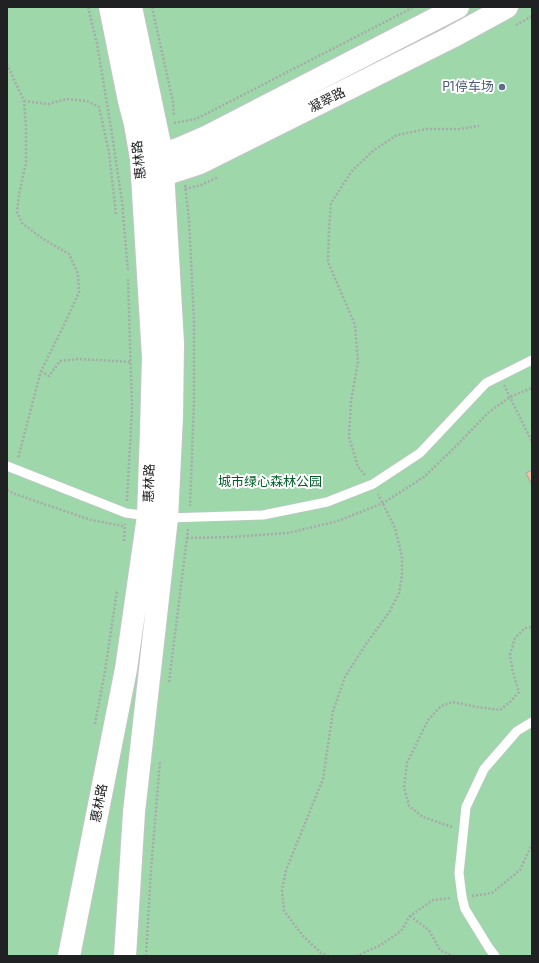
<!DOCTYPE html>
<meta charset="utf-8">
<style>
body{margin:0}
#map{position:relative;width:539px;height:963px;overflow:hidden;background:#edeff1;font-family:"Exo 2",sans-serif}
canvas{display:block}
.frame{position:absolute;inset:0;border:8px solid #202122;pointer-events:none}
</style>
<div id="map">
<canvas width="539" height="963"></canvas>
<div class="frame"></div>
</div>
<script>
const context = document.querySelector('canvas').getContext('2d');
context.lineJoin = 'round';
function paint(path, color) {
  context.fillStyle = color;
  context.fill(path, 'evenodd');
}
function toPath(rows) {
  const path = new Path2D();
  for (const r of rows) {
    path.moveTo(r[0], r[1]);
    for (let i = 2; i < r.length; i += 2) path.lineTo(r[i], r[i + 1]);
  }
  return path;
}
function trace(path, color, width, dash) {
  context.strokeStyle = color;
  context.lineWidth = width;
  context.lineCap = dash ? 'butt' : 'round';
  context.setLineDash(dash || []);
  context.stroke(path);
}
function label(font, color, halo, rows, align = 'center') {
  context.font = font + ' "Exo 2","Noto Sans SC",sans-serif';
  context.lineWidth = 4;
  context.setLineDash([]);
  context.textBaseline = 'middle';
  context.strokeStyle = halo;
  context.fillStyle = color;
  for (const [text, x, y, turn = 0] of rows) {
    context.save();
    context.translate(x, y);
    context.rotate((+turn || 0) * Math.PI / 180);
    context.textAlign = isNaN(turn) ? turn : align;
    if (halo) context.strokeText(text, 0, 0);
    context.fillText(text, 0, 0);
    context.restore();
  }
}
paint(toPath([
 [7,7,532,7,532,956,7,956]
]), '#9ed7aa');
const building = toPath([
 [532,470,532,485,526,473,532,470]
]);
paint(building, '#f5c3a9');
trace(building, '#a5a3a2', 1);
const service = toPath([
 [7,466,126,513,148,516],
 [167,518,263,515,327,502,373,484,420,453,486,383,532,360],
 [495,956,489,948,465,909,462,897,459,873,466,807,484,769,517,731,532,722]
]);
const secondary = toPath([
 [148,158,162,154,178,149,208,136,458,7],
 [151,179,200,163,452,37,507,7],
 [69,956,126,669,148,516,151,432,153,357,141,159,135,124,129,101,110,7],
 [125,956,134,812,167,518,172,416,173,343,162,154,131,7]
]);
trace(service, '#c3c5c6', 10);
trace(secondary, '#c3c5c6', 24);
trace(toPath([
 [88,7,97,44,111,128,122,201,128,271],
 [152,7,173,102,174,115],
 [516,25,532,16],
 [7,64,24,101,26,127,26,163,19,194,17,212,22,223,43,239,69,254,78,274,79,292,65,323,41,371,18,458],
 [24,101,48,104,67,99,87,101,99,107,109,152,116,215],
 [174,123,196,119,412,8],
 [185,185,189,219,194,321,194,401,190,506],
 [185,189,201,185,218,177],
 [41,371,49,376,60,361,78,359,131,362],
 [504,385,532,442],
 [365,475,358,467,349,437,351,401,358,362,355,325,328,262,329,230,331,203,352,171,374,150,397,135,427,129,459,129,479,126],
 [7,490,15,494,91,520,123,526],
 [127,501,132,408,128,278],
 [187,538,232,537,288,533,338,521,383,503,424,477,454,448,488,413,510,397,532,388],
 [124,541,125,524],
 [169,682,188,529],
 [95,724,105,671,117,591],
 [452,827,423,817,409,806,404,787,407,763,428,720,441,706,453,702,477,707,500,710,511,701,519,692,513,672,510,655,515,638,525,628,532,627],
 [472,896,492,893,520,870,532,844],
 [410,916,429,930,440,950,453,956],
 [146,956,151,870,160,761],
 [329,956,321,953,303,936,284,911,282,890,286,870,323,779,333,711,345,677,366,644,390,611,399,593,402,575,402,557,395,528,378,494],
 [356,956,379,946,401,931,410,916,433,900,451,898]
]), '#a8a9ab', 2.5, [2, 2]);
trace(service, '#fff', 9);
trace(secondary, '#fff', 22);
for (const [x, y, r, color] of [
 [502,87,4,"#5c6f8a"]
]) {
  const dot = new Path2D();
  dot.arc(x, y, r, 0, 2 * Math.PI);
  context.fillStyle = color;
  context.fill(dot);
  trace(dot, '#fff', 1.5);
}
label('13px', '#4e5e75', '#fff', [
 ["P1停车场",494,87]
], 'right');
label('13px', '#202122', '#fff', [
 ["凝翠路",327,100,-27],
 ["惠林路",139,160,-96],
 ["惠林路",149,483,-88],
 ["惠林路",99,803,-79]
]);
label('13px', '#035e2a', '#fff', [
 ["城市绿心森林公园",270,482]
]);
</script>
